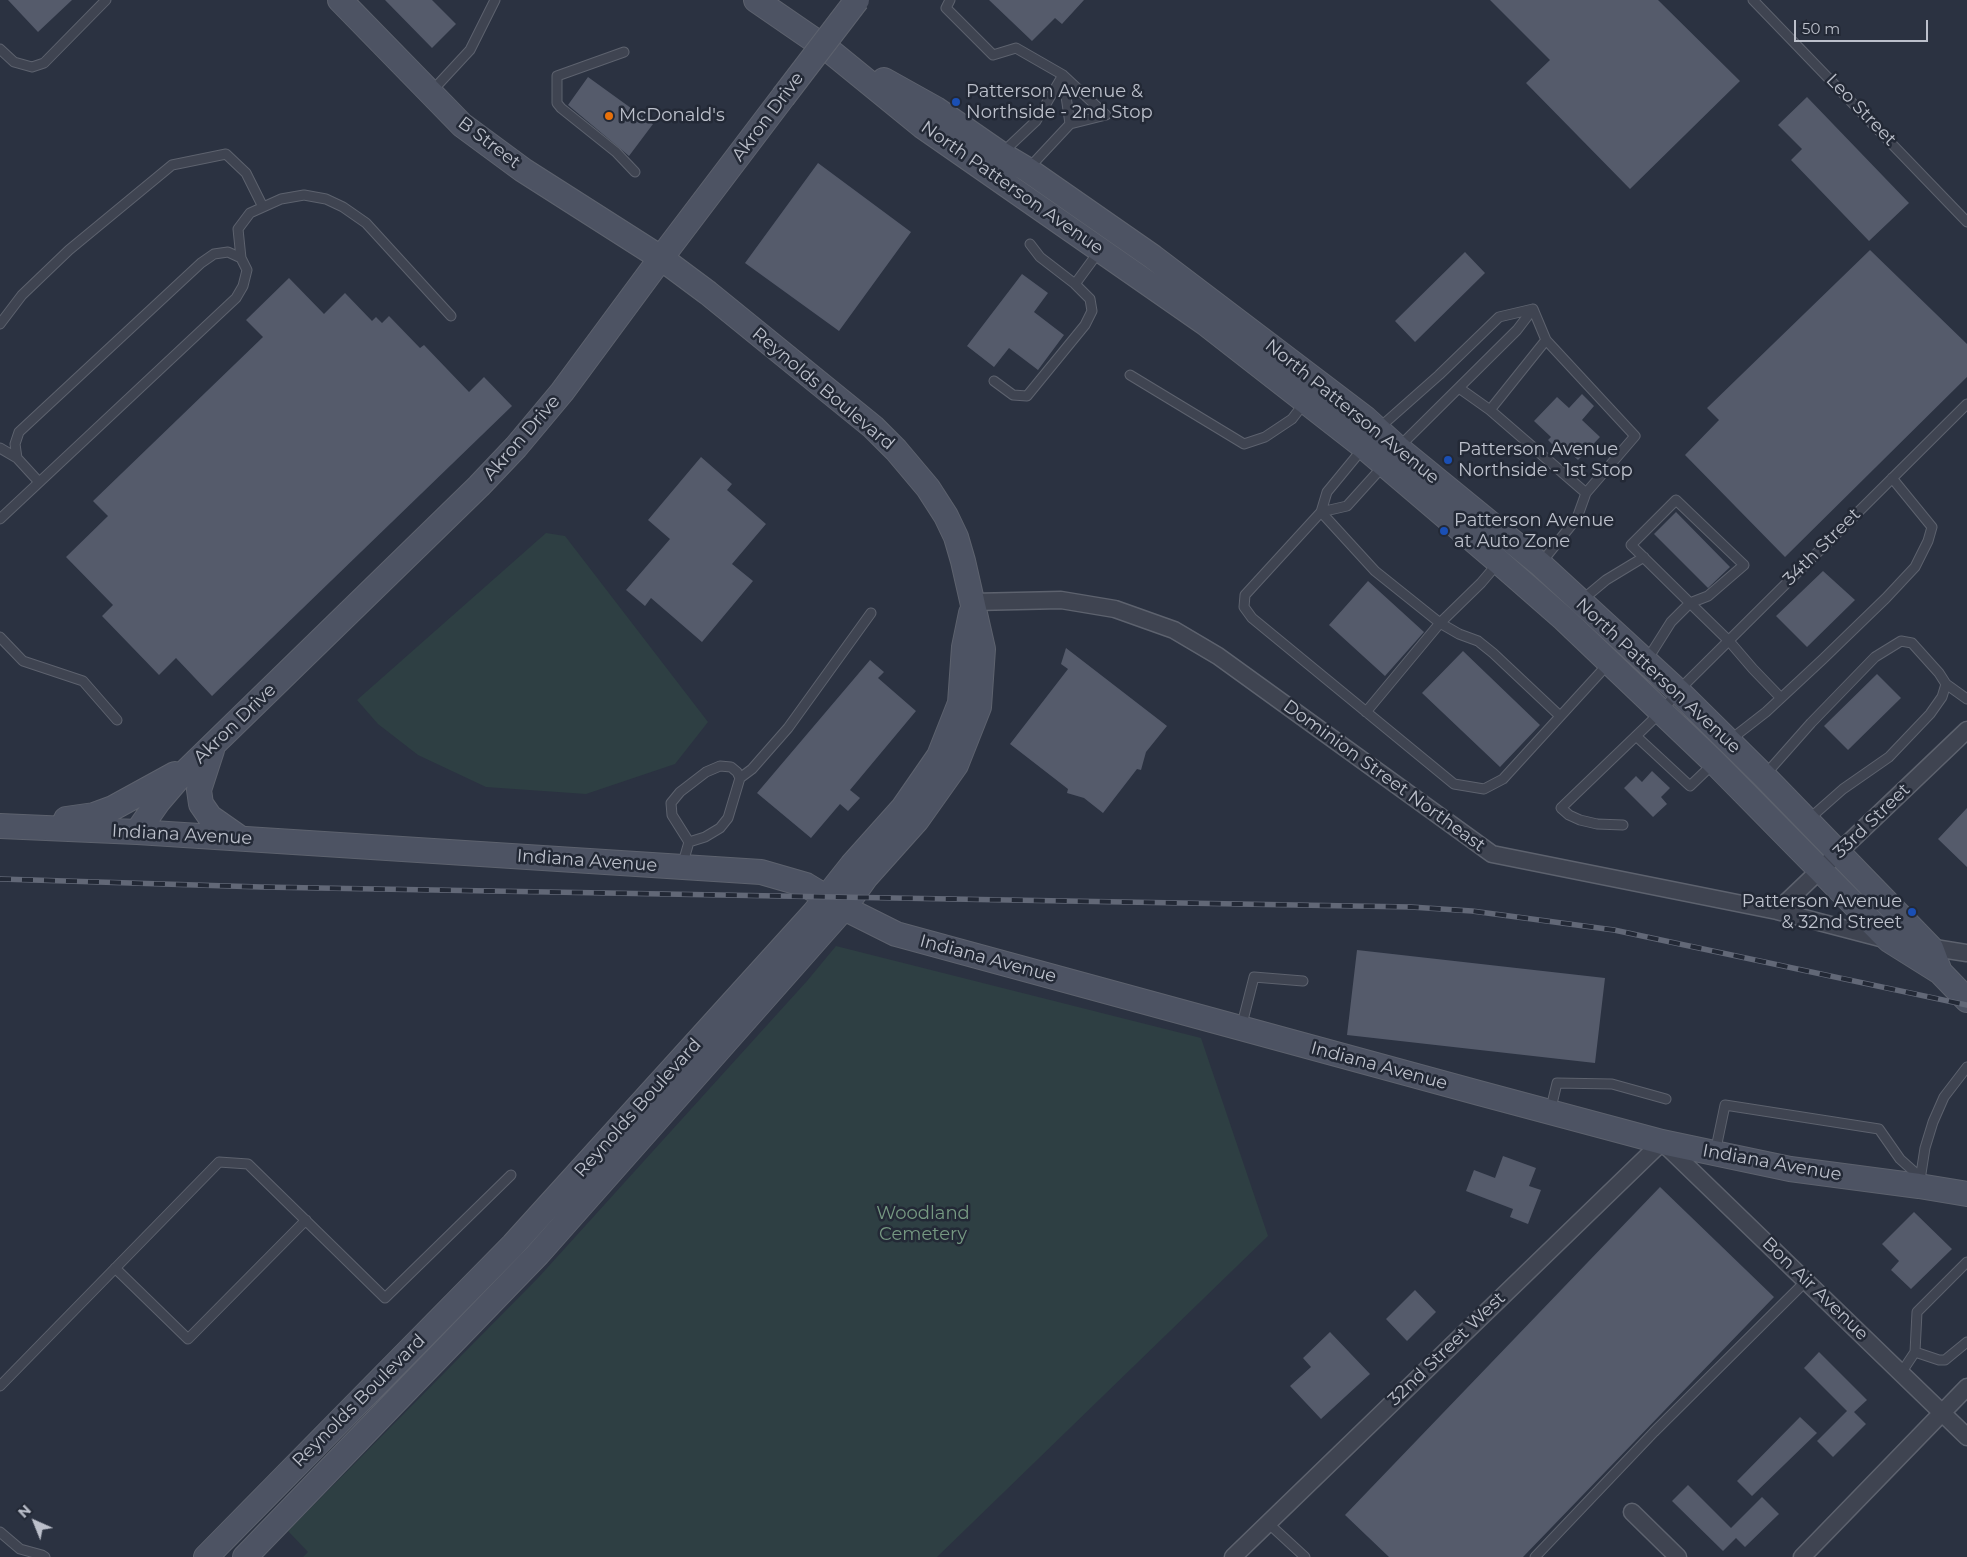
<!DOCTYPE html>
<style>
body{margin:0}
#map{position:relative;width:1967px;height:1557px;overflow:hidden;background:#2b3241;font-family:Montserrat,sans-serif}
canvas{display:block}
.north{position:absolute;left:10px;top:1497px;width:50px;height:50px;-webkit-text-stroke:4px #232936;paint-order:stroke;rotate:316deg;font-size:14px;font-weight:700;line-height:20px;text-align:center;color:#bcc0cb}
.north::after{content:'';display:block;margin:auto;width:18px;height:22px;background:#bcc0cb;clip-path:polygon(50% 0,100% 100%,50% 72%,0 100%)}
.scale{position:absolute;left:1794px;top:20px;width:134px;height:22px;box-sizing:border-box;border:2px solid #bcc0cb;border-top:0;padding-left:6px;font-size:15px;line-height:18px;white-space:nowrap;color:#bcc0cb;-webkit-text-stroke:4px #232936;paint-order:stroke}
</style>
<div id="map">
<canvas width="1967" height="1557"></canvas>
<div class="north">N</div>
<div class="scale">50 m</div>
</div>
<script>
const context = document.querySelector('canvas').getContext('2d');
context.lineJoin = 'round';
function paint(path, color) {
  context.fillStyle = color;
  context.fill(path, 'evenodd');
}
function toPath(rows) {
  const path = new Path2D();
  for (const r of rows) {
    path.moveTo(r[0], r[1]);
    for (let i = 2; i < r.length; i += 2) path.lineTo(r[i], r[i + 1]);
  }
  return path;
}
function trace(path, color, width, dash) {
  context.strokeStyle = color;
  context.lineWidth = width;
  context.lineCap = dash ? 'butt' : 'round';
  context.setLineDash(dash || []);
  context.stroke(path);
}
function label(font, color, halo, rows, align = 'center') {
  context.font = font + ' Montserrat,sans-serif';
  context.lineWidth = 5;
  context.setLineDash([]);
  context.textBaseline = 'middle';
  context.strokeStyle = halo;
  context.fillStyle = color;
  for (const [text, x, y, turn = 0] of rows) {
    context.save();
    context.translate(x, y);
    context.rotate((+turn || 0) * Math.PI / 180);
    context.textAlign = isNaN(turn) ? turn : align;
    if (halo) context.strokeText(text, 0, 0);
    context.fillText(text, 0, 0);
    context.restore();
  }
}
paint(toPath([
 [546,533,565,536,708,722,675,764,586,794,486,787,418,755,378,724,357,700],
 [836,946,1201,1038,1268,1236,937,1557,303,1557,308,1552,288,1531,538,1278,807,981]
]), '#2e3f43');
paint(toPath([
 [8,0,72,0,38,32],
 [385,0,432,0,456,24,432,48],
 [989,0,1084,0,1062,24,1055,18,1032,41],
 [1490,0,1658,0,1740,81,1630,189,1526,83,1550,60],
 [588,77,653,124,629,156,568,105],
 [1807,97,1909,203,1869,241,1791,160,1802,149,1778,125],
 [818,163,911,232,839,331,745,263],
 [1870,250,1967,344,1967,377,1785,557,1685,455,1719,420,1707,408],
 [1465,252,1485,273,1415,342,1395,321],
 [1022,274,1048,293,1034,312,1064,335,1038,370,1009,348,994,367,967,346],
 [289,278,324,314,345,293,372,321,376,317,382,323,389,316,420,348,424,345,469,392,484,377,512,406,212,696,176,658,159,675,102,616,113,605,66,557,108,516,93,501,263,337,246,320],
 [1582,394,1594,406,1582,420,1600,437,1578,460,1562,445,1558,450,1548,440,1551,437,1534,421,1557,397,1569,408],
 [701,457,732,484,727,490,766,524,732,564,753,581,702,642,651,598,645,606,626,590,670,539,648,520],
 [1676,512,1730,567,1708,588,1654,534],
 [1823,571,1855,600,1807,647,1776,616],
 [1368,581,1424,632,1385,676,1329,625],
 [1066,648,1167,726,1146,752,1141,770,1137,769,1103,813,1084,798,1067,793,1068,789,1010,744,1068,669,1061,664],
 [1463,651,1540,725,1500,767,1422,693],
 [870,660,884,672,878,678,916,711,850,790,860,798,848,811,840,804,811,838,757,793],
 [1877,674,1901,698,1848,750,1824,726],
 [1652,771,1670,788,1661,797,1667,804,1653,817,1624,788,1636,776,1642,782],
 [1967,808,1967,867,1938,839],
 [1357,950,1605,978,1595,1063,1347,1035],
 [1503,1156,1536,1168,1529,1186,1541,1190,1528,1224,1510,1217,1513,1209,1466,1191,1474,1170,1495,1178],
 [1660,1187,1774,1297,1523,1557,1389,1557,1345,1515],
 [1914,1212,1952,1249,1911,1289,1891,1270,1899,1261,1882,1244],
 [1415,1290,1436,1312,1407,1341,1386,1319],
 [1330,1332,1370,1374,1321,1419,1290,1386,1311,1367,1303,1358],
 [1819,1352,1867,1400,1854,1412,1866,1424,1833,1457,1817,1441,1847,1411,1804,1368],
 [1800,1417,1817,1433,1752,1496,1737,1481],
 [1688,1485,1731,1528,1762,1497,1779,1514,1745,1547,1736,1538,1723,1551,1672,1501]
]), '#555b6b');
const lane = toPath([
 [950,0,946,8,993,55,1016,48,1063,75,1106,115],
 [1753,0,1967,222],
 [0,49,14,62,32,67,44,63,106,0],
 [624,52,557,76,557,103,561,108,616,152,635,172],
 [1063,75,1070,124],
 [432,91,470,50,495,0],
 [1002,153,1036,121,1063,75],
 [1028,169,1070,124,1106,115],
 [1030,244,1040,257,1075,284],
 [241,258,238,229,250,213,281,199,304,195,326,199,343,207,366,223,451,316],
 [1533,309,1546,340,1635,436,1586,493,1577,518,1541,563],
 [0,324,22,295,69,250,172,165,226,154,246,173,263,207],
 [1130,375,1244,444,1265,437,1292,419,1305,402],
 [994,381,1013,395,1027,396,1085,325,1092,311,1090,299,1075,284,1100,250],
 [1459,388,1490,410,1586,493],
 [1490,410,1546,340],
 [1378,429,1439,375,1499,317,1533,309],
 [1364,447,1327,492,1321,512,1245,595,1244,607,1252,618,1454,784,1484,789,1503,779,1608,664],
 [1399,447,1517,330,1533,309],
 [0,448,17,458],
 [1321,512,1375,571,1440,623,1459,634,1478,641,1493,653,1560,716],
 [1321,512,1347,506,1384,465],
 [0,519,236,298,243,286,247,270,241,258,228,252,214,254,201,263,19,432,15,444,17,458,39,482],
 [1582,600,1606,580,1644,557],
 [0,637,23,661,83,681,117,720],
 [1647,660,1671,622,1690,603,1708,596,1744,565,1676,500,1631,545,1690,603,1729,641,1753,669,1781,698],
 [1366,712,1440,623,1481,583,1498,563],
 [1636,736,1690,786,1714,763],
 [1731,743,1739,733,1766,712,1823,659,1886,598,1915,567,1928,541,1932,527,1892,478],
 [1765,775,1811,723,1875,657,1901,641,1912,643,1939,673,1946,684,1967,699],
 [740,778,752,769,788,728,871,613],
 [1809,819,1843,789,1889,757,1930,714,1942,697,1946,684],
 [1623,825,1597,824,1580,820,1569,815,1561,808,1662,711,1678,691,1967,404],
 [682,866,689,842,672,815,671,803,680,792,706,772,720,766,731,767,737,772,740,778,728,818,720,828,705,837,689,842],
 [1241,1028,1254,977,1303,981],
 [1550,1112,1557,1083,1612,1084,1666,1099],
 [1715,1153,1725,1105,1879,1129,1900,1159,1920,1177],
 [1920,1180,1925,1148,1933,1122,1944,1097,1967,1067],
 [115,1268,188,1339,306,1220],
 [1915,1352,1939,1360,1945,1360,1967,1342],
 [1901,1373,1915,1352,1917,1312,1967,1262],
 [0,1386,219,1162,248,1164,385,1298,511,1175],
 [1268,1523,1305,1557],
 [0,1532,20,1549,42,1555,45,1557],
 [1535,1557,1654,1432,1806,1281]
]);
const street = toPath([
 [973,602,1061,600,1115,609,1174,630,1218,656,1492,854,1777,911,1888,940],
 [1777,911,1967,730],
 [1922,946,1967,953],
 [1632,1512,1678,1557],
 [1233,1557,1662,1142,1967,1437],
 [1802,1557,1967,1387]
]);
const secondary = toPath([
 [756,0,830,51,922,126,1205,323,1364,447,1499,562,1564,619,1714,762,1889,940,1940,972,1967,1000],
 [884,80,936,109,1001,154,1028,170,1153,257,1365,418,1398,448,1540,564,1678,691,1764,776,1931,948,1940,972],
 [212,750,199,790,201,804,210,817,240,838],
 [66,819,94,815,113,808,175,774],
 [0,826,137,832,761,872,806,885,844,908,896,934,1479,1093,1662,1142,1790,1169,1919,1186,1967,1194],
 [137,832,158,802,176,781,479,486,516,447,562,392,661,258,783,97],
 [206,1557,513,1245,814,913,852,865,903,808,939,756,960,703,964,647,971,613],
 [245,1557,538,1254,844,908,866,877,917,820,956,765,979,707,983,649,963,561,956,537,946,516,928,488,896,450,873,427,708,293,661,258,523,170,462,125,340,0]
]);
trace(lane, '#5d626e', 11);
trace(street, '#5d626e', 19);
trace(secondary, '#5d626e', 26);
trace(lane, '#3f4451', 9);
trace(street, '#3f4451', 16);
trace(secondary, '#4d5363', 24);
const rail = toPath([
 [0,879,261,887,1411,907,1472,911,1614,930,1967,1005]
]);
trace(rail, '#626877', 5.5);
trace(rail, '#232936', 4, [11]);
const secondaryBridge = toPath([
 [783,97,857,0]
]);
trace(secondaryBridge, '#5d626e', 26, []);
trace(secondaryBridge, '#4d5363', 24);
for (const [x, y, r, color] of [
 [956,102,5,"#1a4fb4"],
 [609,116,5,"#e8710a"],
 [1448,460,5,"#1a4fb4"],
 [1444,531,5,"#1a4fb4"],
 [1912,912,5,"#1a4fb4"]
]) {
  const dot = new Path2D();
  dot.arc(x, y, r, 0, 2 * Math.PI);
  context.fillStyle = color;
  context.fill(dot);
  trace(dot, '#232936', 2);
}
label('18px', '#bcc0cb', '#232936', [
 ["Patterson Avenue &",966,92],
 ["Northside - 2nd Stop",966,113],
 ["McDonald's",619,116],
 ["Patterson Avenue",1458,450],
 ["Northside - 1st Stop",1458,471],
 ["Patterson Avenue",1454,521],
 ["at Auto Zone",1454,542],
 ["Patterson Avenue",1902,902,"right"],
 ["& 32nd Street",1902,923,"right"]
], 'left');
label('18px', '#bcc0cb', '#232936', [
 ["Leo Street",1861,110,46],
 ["Akron Drive",768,117,-53],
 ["B Street",489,143,37],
 ["North Patterson Avenue",1012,188,35],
 ["Reynolds Boulevard",823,389,40],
 ["North Patterson Avenue",1352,412,39],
 ["Akron Drive",522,438,-49],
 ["34th Street",1822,547,-45],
 ["North Patterson Avenue",1658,676,43],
 ["Akron Drive",235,724,-44],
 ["Dominion Street Northeast",1384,776,36],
 ["33rd Street",1872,821,-44],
 ["Indiana Avenue",182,835,3],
 ["Indiana Avenue",587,861,4],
 ["Indiana Avenue",988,959,15],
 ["Indiana Avenue",1379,1066,15],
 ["Reynolds Boulevard",638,1108,-48],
 ["Indiana Avenue",1772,1163,10],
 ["Bon Air Avenue",1815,1289,44],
 ["32nd Street West",1447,1349,-44],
 ["Reynolds Boulevard",359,1401,-45]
]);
label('18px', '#769982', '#232936', [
 ["Woodland",923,1214],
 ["Cemetery",923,1235]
]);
</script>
